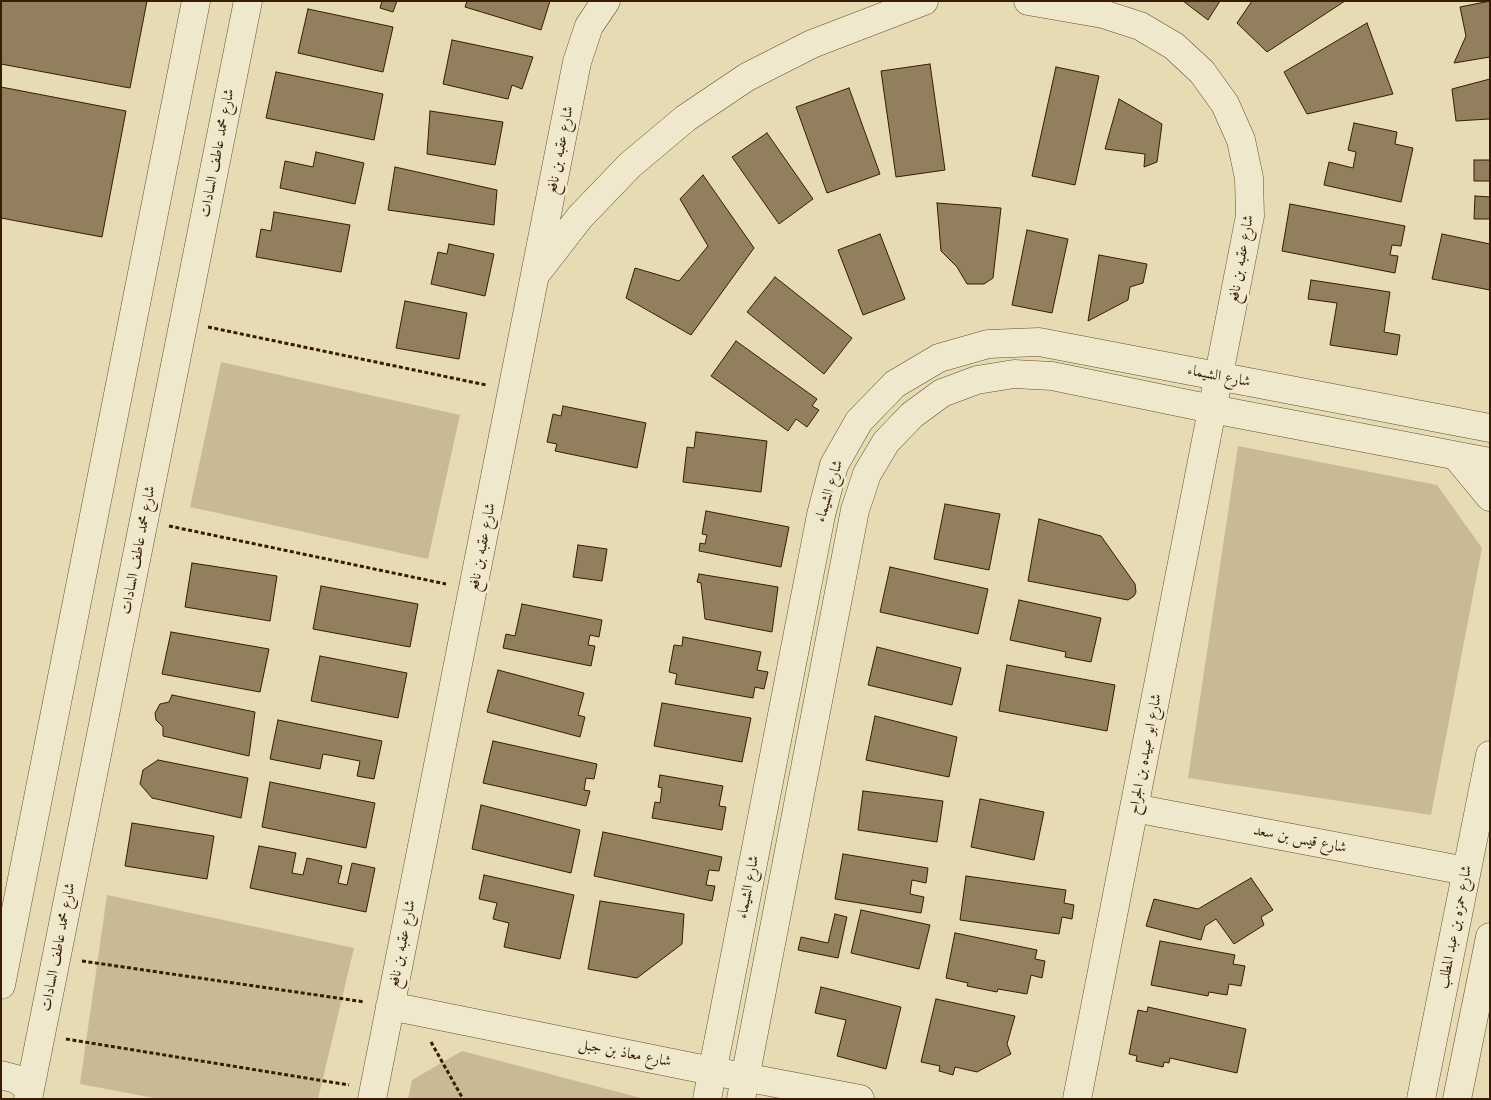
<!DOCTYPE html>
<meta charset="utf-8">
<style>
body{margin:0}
#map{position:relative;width:1491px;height:1100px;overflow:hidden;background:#e6dbb2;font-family:"Libre Caslon Text",serif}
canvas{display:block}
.frame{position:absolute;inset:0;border:2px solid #381c03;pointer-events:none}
</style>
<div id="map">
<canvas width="1491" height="1100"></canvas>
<div class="frame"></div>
</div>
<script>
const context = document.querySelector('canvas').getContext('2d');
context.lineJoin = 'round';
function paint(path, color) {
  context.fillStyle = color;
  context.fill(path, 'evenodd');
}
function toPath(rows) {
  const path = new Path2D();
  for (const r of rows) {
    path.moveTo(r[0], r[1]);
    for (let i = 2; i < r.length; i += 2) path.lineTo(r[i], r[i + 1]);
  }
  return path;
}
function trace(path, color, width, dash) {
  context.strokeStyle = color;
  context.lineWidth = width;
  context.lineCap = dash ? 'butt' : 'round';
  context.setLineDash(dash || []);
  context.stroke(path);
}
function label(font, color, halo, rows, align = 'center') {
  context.font = font + ' "Libre Caslon Text",Amiri,serif';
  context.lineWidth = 5;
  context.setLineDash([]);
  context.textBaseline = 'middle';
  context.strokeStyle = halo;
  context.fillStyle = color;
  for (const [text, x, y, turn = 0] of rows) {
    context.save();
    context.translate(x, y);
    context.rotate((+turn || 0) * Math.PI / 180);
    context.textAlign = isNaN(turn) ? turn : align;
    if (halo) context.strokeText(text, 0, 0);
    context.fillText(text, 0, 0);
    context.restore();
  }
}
paint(toPath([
 [221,362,460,415,428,559,190,507],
 [1238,446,1437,485,1482,548,1431,815,1188,778],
 [107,895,354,948,318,1099,159,1099,80,1084],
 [462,1051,641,1098,642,1099,408,1099,412,1080]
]), '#c8bb94');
const building = toPath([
 [1,1,147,1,130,88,1,64,1,1],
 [382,1,397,1,393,12,380,8,382,1],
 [467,1,550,1,541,30,465,7,467,1],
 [1183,1,1220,1,1208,20,1183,1],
 [1252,1,1345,1,1267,52,1237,23,1252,1],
 [1490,1,1490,57,1454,63,1466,36,1460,7,1490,1],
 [308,9,393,27,383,72,298,53,308,9],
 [1367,23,1393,94,1307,114,1284,72,1367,23],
 [452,40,533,57,522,89,512,85,508,99,443,84,452,40],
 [930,64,945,170,896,177,881,71,930,64],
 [1056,67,1099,76,1075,185,1032,176,1056,67],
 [276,72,383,94,374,140,266,118,276,72],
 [1490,79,1490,121,1489,119,1456,121,1452,89,1490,79],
 [1,87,126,111,102,237,1,218,1,87],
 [849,88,880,174,827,193,796,107,849,88],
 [1119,99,1162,124,1157,162,1144,167,1145,154,1105,149,1119,99],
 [430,111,503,122,495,165,427,154,430,111],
 [1354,123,1397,132,1395,144,1413,148,1401,202,1324,185,1329,162,1353,168,1356,152,1348,150,1354,123],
 [767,133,813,199,779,224,732,157,767,133],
 [316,152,364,163,355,204,280,188,285,161,313,167,316,152],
 [1474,160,1490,160,1490,181,1474,181,1474,160],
 [395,167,497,190,494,225,388,210,395,167],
 [703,175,754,248,691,335,626,298,635,268,679,281,708,246,680,199,703,175],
 [1475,196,1490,197,1490,219,1474,219,1475,196],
 [937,203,1001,208,993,278,984,284,967,284,957,267,941,251,937,203],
 [1290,204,1405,226,1401,246,1392,245,1390,255,1398,256,1395,273,1282,251,1290,204],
 [274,212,350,225,341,272,256,257,261,229,271,231,274,212],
 [1027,230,1068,239,1052,313,1012,305,1027,230],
 [880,234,905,299,863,315,838,250,880,234],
 [1442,234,1490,244,1490,290,1432,279,1442,234],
 [449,244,494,254,485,296,431,284,438,252,447,254,449,244],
 [1099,255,1147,264,1143,283,1130,287,1128,300,1088,321,1099,255],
 [775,277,852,338,824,374,747,312,775,277],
 [1311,280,1390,292,1384,332,1400,335,1397,355,1330,345,1337,303,1308,299,1311,280],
 [405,301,467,313,459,359,396,348,405,301],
 [736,341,817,399,812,406,819,410,807,427,796,419,788,431,711,376,736,341],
 [563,406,646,423,637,468,555,451,557,444,547,442,553,414,561,416,563,406],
 [696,432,767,441,761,492,683,482,687,447,694,448,696,432],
 [945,504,1000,514,989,570,934,559,945,504],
 [706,511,789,527,781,567,699,551,700,543,705,544,707,535,702,534,706,511],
 [1039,519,1101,536,1135,584,1136,592,1134,596,1128,600,1028,581,1039,519],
 [578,545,607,549,602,581,573,577,578,545],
 [192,563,277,576,270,621,185,607,192,563],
 [890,567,988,589,978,634,880,612,890,567],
 [699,574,778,587,772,632,705,619,701,583,697,582,699,574],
 [321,586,418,604,410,647,313,629,321,586],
 [1019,600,1101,618,1091,662,1065,657,1066,652,1010,640,1019,600],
 [522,604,602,620,599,637,590,635,588,645,595,646,591,666,503,648,506,634,515,636,522,604],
 [171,632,269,649,260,692,162,674,171,632],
 [683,637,761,652,757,670,768,672,764,689,755,687,753,698,675,684,677,674,669,672,674,645,682,646,683,637],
 [877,647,961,668,952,705,868,685,877,647],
 [320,656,407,673,398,718,311,701,320,656],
 [1007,665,1115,685,1107,731,999,711,1007,665],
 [498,670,584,693,578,715,585,717,580,737,487,712,498,670],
 [172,695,255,712,249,756,163,736,163,727,156,720,155,713,160,704,169,702,172,695],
 [662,703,751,718,742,762,654,746,662,703],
 [875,716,957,737,949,777,866,760,875,716],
 [278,720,382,741,374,779,357,776,360,761,323,754,320,769,270,759,278,720],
 [493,741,597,764,594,779,586,778,584,790,590,791,586,806,483,783,493,741],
 [158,760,248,778,241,818,152,798,140,784,143,770,158,760],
 [660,775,723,786,719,806,726,807,722,830,652,818,655,802,660,803,662,788,658,787,660,775],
 [270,782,375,803,366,848,262,827,270,782],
 [863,791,943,801,937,842,858,830,863,791],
 [980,799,1044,812,1034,860,971,847,980,799],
 [481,805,580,830,571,873,472,849,481,805],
 [132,823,214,836,207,879,125,866,132,823],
 [603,832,722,857,719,871,709,870,706,885,715,886,712,901,594,876,603,832],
 [259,846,296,853,292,873,303,875,307,858,342,866,338,883,347,885,352,863,375,868,366,912,250,888,259,846],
 [843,854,928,868,926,883,912,880,910,894,924,897,921,913,835,899,843,854],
 [484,875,574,895,560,959,504,947,509,923,493,919,497,903,479,899,484,875],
 [966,876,1066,890,1064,903,1074,905,1072,919,1062,917,1059,934,960,920,966,876],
 [1251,878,1273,910,1261,917,1264,925,1234,944,1216,919,1205,926,1201,940,1146,926,1154,899,1198,909,1251,878],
 [600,901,684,914,682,944,637,978,588,969,600,901],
 [861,910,930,925,919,969,851,953,861,910],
 [835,914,847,917,838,958,798,950,801,937,828,943,835,914],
 [955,933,1037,950,1035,959,1045,961,1042,978,1031,975,1027,994,998,989,997,992,967,986,968,983,946,978,955,933],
 [1160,941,1235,955,1233,964,1245,966,1241,986,1229,984,1227,995,1209,992,1208,996,1151,985,1160,941],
 [821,987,901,1007,886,1069,837,1056,846,1020,815,1013,821,987],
 [936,999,1015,1016,1007,1044,1011,1054,977,1072,955,1067,953,1075,939,1071,940,1066,921,1062,936,999],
 [1148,1007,1246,1029,1237,1073,1170,1058,1169,1063,1164,1062,1163,1067,1136,1061,1137,1056,1129,1054,1138,1010,1147,1012,1148,1007]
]);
paint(building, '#927f5e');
trace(building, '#381c03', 1);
const minor = toPath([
 [1028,1,1103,14,1140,26,1174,46,1202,72,1225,104,1241,140,1249,178,1250,216,1077,1099],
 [539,270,580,217,630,165,686,118,747,77,812,44,924,1],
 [1456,456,1490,497],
 [1134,808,1466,871],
 [390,1006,712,1071,860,1099],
 [372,1099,577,62,589,26,606,1],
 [707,1099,821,515,834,465,859,421,895,384,939,358,988,344,1039,342,1490,428],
 [741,1099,855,510,867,474,886,442,912,415,942,393,977,380,1014,374,1052,376,1212,409,1490,462],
 [1421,1099,1490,755],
 [1457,1099,1490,937]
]);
const tertiary = toPath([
 [1,985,196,1],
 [1,1075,16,1079,30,1089],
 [28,1099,248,1]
]);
trace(minor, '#644c2f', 29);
trace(tertiary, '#644c2f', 29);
trace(toPath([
 [208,327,486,385],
 [169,526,446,584],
 [82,961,365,1002],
 [66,1039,349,1085],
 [431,1042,463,1099]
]), '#381c03', 3, [4, 2.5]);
trace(minor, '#efe8cd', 28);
trace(tertiary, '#efe8cd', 28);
label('15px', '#381c03', '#efe8cd', [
 ["شارع عقبه بن نافع",560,150,-79],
 ["شارع محمد عاطف السادات",217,153,-79],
 ["شارع عقبه بن نافع",1241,259,-80],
 ["شارع الشيماء",1219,376,11],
 ["شارع الشيماء",829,491,-73],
 ["شارع عقبه بن نافع",482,547,-79],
 ["شارع محمد عاطف السادات",138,550,-79],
 ["شارع ابو عبيده بن الجراح",1145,754,-79],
 ["شارع قيس بن سعد",1300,839,11],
 ["شارع الشيماء",748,887,-79],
 ["شارع حمزه بن عبد المطلب",1455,927,-79],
 ["شارع عقبه بن نافع",402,944,-79],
 ["شارع محمد عاطف السادات",58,947,-79],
 ["شارع معاذ بن جبل",625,1053,11]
]);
</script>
